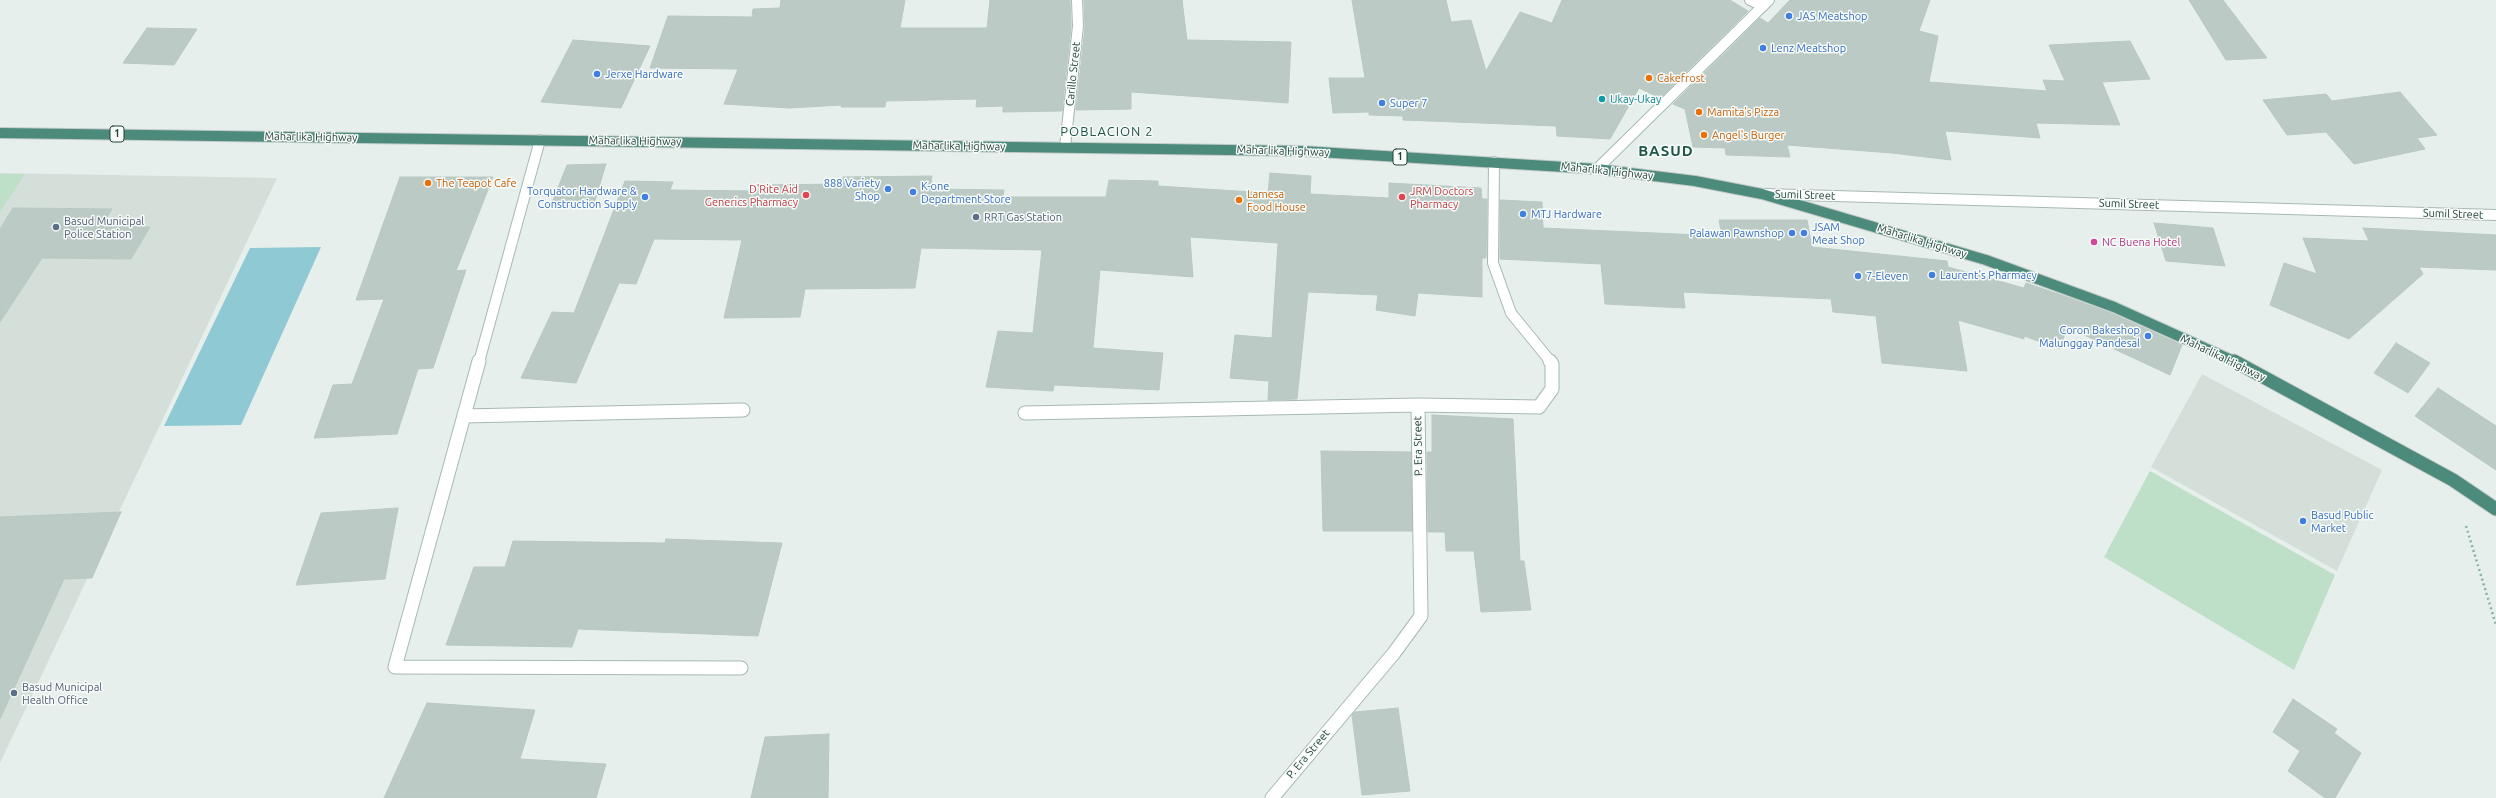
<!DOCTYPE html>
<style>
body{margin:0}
canvas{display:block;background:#e6efeb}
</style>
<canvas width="2496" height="798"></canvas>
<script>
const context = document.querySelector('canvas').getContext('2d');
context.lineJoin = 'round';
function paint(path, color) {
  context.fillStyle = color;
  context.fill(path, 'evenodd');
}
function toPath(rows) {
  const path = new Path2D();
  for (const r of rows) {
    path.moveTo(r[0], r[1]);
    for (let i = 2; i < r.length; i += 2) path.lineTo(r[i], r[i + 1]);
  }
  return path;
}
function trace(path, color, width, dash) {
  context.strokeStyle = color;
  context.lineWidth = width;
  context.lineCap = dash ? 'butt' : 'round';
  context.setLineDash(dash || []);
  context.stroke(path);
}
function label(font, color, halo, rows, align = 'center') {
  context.font = font + ' Ubuntu,sans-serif';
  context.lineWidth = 3;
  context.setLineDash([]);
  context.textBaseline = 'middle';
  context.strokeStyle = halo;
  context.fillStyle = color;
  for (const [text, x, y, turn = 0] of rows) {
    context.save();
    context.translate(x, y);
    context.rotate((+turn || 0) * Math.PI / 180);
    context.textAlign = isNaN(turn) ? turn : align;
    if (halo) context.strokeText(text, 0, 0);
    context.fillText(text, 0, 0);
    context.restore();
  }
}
paint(toPath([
 [0,173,277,178,0,763],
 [2202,374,2382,470,2337,571,2151,467]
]), '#d4dfda');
paint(toPath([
 [0,174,25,174,0,212],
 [2150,471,2335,575,2294,670,2104,557]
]), '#bfe0c8');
paint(toPath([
 [321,247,241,425,164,426,250,248]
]), '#8ec9d4');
const building = toPath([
 [781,0,905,0,900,28,987,28,990,0,1070,0,1071,26,1062,111,1003,112,1003,106,976,107,977,99,886,101,885,107,841,107,842,105,789,108,724,104,738,69,650,68,668,16,752,17,753,9,780,8,781,0],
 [1084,0,1182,0,1187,40,1291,42,1288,103,1131,92,1131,109,1076,110,1085,27,1084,0],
 [1352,0,1446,0,1451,22,1471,20,1486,71,1520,12,1552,23,1562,0,1730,0,1748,11,1660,98,1639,88,1610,139,1557,136,1556,126,1403,120,1403,116,1369,115,1369,112,1333,113,1329,78,1365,78,1352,0],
 [1790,0,1930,0,1919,31,1938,36,1929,82,2047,91,2043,80,2065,81,2049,45,2130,41,2150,79,2102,82,2120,125,2036,123,2040,138,1945,131,1951,160,1892,153,1787,145,1790,157,1726,155,1725,148,1693,147,1685,109,1673,104,1760,18,1768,23,1790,0],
 [2189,0,2223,0,2267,58,2226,60,2189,0],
 [147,28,197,29,174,65,123,63,147,28],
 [573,40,650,46,621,108,541,102,573,40],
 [2400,92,2437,135,2417,138,2425,149,2354,164,2326,132,2287,135,2263,100,2326,94,2332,101,2400,92],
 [606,164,594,204,552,203,567,165,606,164],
 [1270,173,1311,176,1310,194,1389,198,1389,183,1481,188,1482,199,1487,199,1486,258,1482,258,1482,297,1418,293,1415,316,1376,310,1378,295,1308,292,1297,399,1268,400,1269,381,1230,378,1235,335,1272,338,1278,243,1190,237,1193,277,1100,270,1093,348,1163,353,1159,390,1054,385,1053,391,986,387,998,331,1033,333,1042,250,921,248,915,288,805,289,800,317,724,318,742,240,654,239,636,284,619,283,576,383,521,378,552,312,574,313,625,181,673,182,670,190,754,191,756,185,841,184,843,177,932,176,930,189,1004,190,1003,197,1106,197,1109,180,1158,181,1158,186,1268,193,1270,173],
 [400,177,493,177,456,271,466,270,433,368,418,369,397,434,314,438,333,385,352,384,384,299,356,300,400,177],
 [1500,200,1542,202,1543,228,1722,236,1719,220,1807,220,1812,247,1947,261,1948,267,2024,288,2026,283,2064,296,2111,313,2182,345,2170,375,2067,327,2060,349,2024,336,2024,339,1958,320,1967,371,1882,363,1876,316,1833,312,1831,299,1683,292,1685,308,1605,304,1601,264,1500,259,1500,200],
 [13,208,112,209,101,226,150,227,131,259,42,258,0,322,0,229,13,208],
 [2154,223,2213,228,2225,266,2166,261,2154,223],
 [2363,228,2496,235,2496,270,2419,267,2423,274,2349,339,2270,305,2284,263,2317,274,2303,238,2369,241,2363,228],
 [2396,343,2430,363,2408,393,2374,373,2396,343],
 [2438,388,2496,426,2496,470,2415,416,2438,388],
 [1432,415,1513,419,1520,561,1524,561,1531,610,1481,612,1474,551,1446,551,1445,532,1428,532,1427,452,1432,452,1432,415],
 [1321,451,1411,452,1412,531,1323,531,1321,451],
 [398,508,385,579,296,585,321,513,398,508],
 [121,512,92,578,64,579,0,719,0,517,121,512],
 [666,539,782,543,758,636,578,629,572,647,446,645,474,567,505,567,513,541,665,543,666,539],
 [2293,699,2337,729,2334,733,2361,753,2335,798,2325,798,2288,771,2300,751,2273,732,2293,699],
 [427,703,535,710,520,759,606,764,596,798,384,798,427,703],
 [1398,708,1410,791,1362,795,1352,715,1355,712,1398,708],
 [829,734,828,798,751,798,765,737,829,734]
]);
paint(building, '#bbcac4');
trace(building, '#b8c9c2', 1);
const service = toPath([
 [1750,0,1763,6]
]);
const minorFar1 = toPath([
 [1065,147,1078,26,1077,0],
 [1494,162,1493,263,1511,313,1551,362],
 [479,362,540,140]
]);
const minor = toPath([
 [479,361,395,667,741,668],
 [1025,413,1418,405],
 [464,416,743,410],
 [1272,798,1394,653,1421,616,1418,405,1539,407,1552,389,1552,364,1550,361]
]);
const tertiary = toPath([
 [1765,194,2496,215]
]);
const secondary = toPath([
 [1597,169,1769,0]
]);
const trunkFar1 = toPath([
 [0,133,1302,151,1597,169,1695,181,1762,194,1986,260,2114,307,2236,362]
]);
const trunk = toPath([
 [2234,361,2453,480,2496,509]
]);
trace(service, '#a8b8b2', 12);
trace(minorFar1, '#a8b8b2', 12);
trace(minor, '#a8b8b2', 15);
trace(tertiary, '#a8b8b2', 12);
trace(secondary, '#a4bbb3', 12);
trace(trunkFar1, '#c2cac8', 12);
trace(trunk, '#c2cac8', 15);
trace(toPath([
 [2466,526,2496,625]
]), '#86b3a5', 2.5, [2, 3]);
trace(service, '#fff', 10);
trace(minorFar1, '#fff', 10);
trace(minor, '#fff', 13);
trace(tertiary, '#fff', 10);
trace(secondary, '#fff', 10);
trace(trunkFar1, '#4c8a7c', 10);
trace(trunk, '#4c8a7c', 13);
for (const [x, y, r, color] of [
 [1789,16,4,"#3f7fe0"],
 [1763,48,4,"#3f7fe0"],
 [597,74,4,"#3f7fe0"],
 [1649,78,4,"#e8710a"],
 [1602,99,4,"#0f9aa8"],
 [1382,103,4,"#3f7fe0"],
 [1699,112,4,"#e8710a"],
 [1704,135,4,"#e8710a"],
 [428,183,4,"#e8710a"],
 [888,189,4,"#3f7fe0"],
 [913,192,4,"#3f7fe0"],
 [806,195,4,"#e0444e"],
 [645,197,4,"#3f7fe0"],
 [1402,197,4,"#e0444e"],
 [1239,200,4,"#e8710a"],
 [1523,214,4,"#3f7fe0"],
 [976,217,4,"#5c6f8a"],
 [56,227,4,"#5c6f8a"],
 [1792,233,4,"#3f7fe0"],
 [1804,233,4,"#3f7fe0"],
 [2094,242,4,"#d1479c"],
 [1932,275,4,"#3f7fe0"],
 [1858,276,4,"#3f7fe0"],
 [2148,336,4,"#3f7fe0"],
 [2303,521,4,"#3f7fe0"],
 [14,693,4,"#5c6f8a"]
]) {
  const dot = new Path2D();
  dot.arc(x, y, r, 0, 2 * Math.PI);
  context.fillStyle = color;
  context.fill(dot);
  trace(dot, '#f7fbf9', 1.5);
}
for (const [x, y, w] of [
 [117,134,14],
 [1400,157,14]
]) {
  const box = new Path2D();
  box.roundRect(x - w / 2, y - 8, w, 16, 3);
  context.fillStyle = '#f7fbf9';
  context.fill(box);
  trace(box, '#24423a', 1);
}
label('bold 10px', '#24423a', null, [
 ["1",117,134],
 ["1",1400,157]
]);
label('11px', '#366cbe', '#f7fbf9', [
 ["JAS Meatshop",1797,16],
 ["Lenz Meatshop",1771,48],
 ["Jerxe Hardware",605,74],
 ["Super 7",1390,103],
 ["888 Variety",880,183,"right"],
 ["Shop",880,196,"right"],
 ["K-one",921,186],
 ["Department Store",921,199],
 ["Torquator Hardware &",637,191,"right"],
 ["Construction Supply",637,204,"right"],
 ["MTJ Hardware",1531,214],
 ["JSAM",1812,227],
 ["Meat Shop",1812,240],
 ["Palawan Pawnshop",1784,233,"right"],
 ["Laurent's Pharmacy",1940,275],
 ["7-Eleven",1866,276],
 ["Coron Bakeshop",2140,330,"right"],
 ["Malunggay Pandesal",2140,343,"right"],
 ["Basud Public",2311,515],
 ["Market",2311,528]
], 'left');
label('11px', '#24423a', '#f7fbf9', [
 ["Carillo Street",1073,74,-84],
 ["Maharlika Highway",311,137,1],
 ["Maharlika Highway",635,141,1],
 ["Maharlika Highway",959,146,1],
 ["Maharlika Highway",1283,151,2],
 ["Maharlika Highway",1607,171,6],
 ["Sumil Street",1805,195,2],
 ["Sumil Street",2129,204,2],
 ["Sumil Street",2453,214,2],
 ["Maharlika Highway",1922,241,17],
 ["Maharlika Highway",2223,358,26],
 ["P. Era Street",1418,446,-91],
 ["P. Era Street",1308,754,-50]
]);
label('11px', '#c56008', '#f7fbf9', [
 ["Cakefrost",1657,78],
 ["Mamita's Pizza",1707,112],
 ["Angel's Burger",1712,135],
 ["The Teapot Cafe",436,183],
 ["Lamesa",1247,194],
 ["Food House",1247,207]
], 'left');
label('11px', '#0d838f', '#f7fbf9', [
 ["Ukay-Ukay",1610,99]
], 'left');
label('11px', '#be3a42', '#f7fbf9', [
 ["D'Rite Aid",798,189],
 ["Generics Pharmacy",798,202],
 ["JRM Doctors",1410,191,"left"],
 ["Pharmacy",1410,204,"left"]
], 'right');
label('11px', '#4e5e75', '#f7fbf9', [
 ["RRT Gas Station",984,217],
 ["Basud Municipal",64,221],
 ["Police Station",64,234],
 ["Basud Municipal",22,687],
 ["Health Office",22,700]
], 'left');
label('11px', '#b23c85', '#f7fbf9', [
 ["NC Buena Hotel",2102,242]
], 'left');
context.letterSpacing = '1px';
label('13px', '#1f5548', '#f7fbf9', [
 ["POBLACION 2",1107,132]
]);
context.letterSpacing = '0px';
context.letterSpacing = '1px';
label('bold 15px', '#1f5548', '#f7fbf9', [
 ["BASUD",1666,151]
]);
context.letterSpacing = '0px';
</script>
